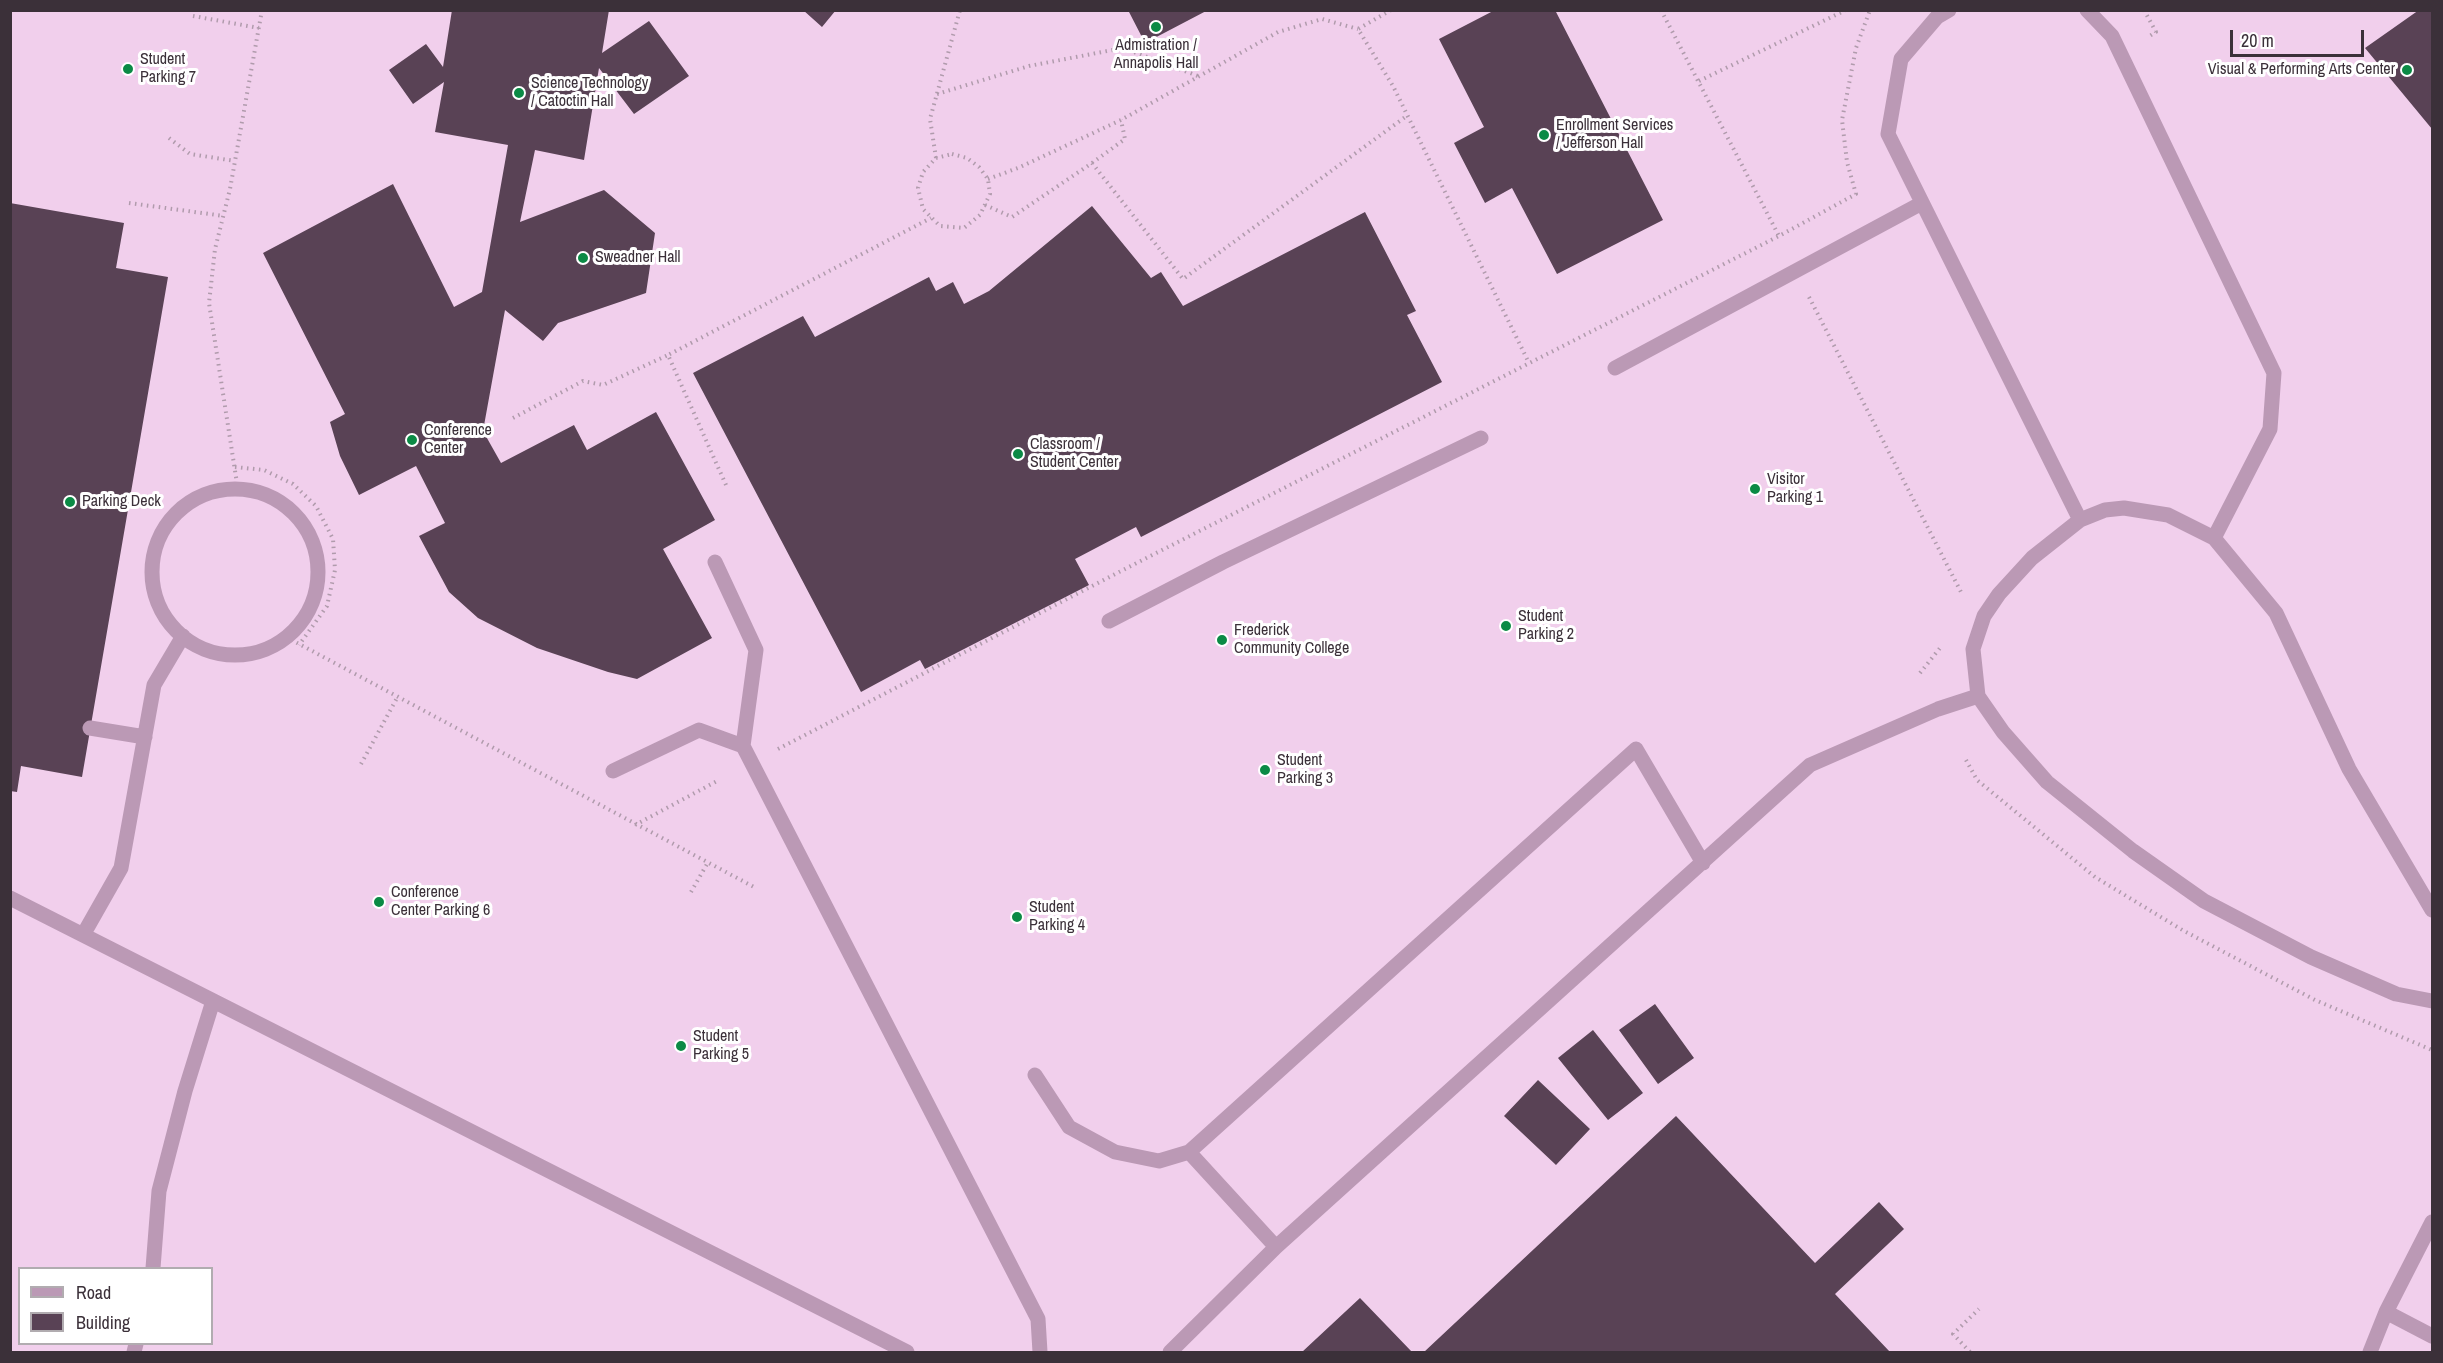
<!DOCTYPE html>
<style>
body{margin:0}
#map{position:relative;width:2443px;height:1363px;overflow:hidden;background:#f7dbf2;font-family:"Archivo Narrow",sans-serif}
canvas{display:block}
.frame{position:absolute;inset:0;border:12px solid #3b3039;pointer-events:none}
.legend{position:absolute;left:18px;top:1267px;width:195px;height:78px;box-sizing:border-box;background:#fff;border:2px solid #b1acb0;margin:0;padding:8px 10px;list-style:none;font-size:18px;color:#3b3039}
.legend li{display:flex;align-items:center;gap:12px;height:30px}
.legend b{width:30px;border:2px solid #b1acb0}
.scale{position:absolute;left:2230px;top:30px;width:134px;height:27px;box-sizing:border-box;border:3px solid #3b3039;border-top:0;padding-left:8px;font-size:18px;line-height:21px;white-space:nowrap;color:#3b3039;-webkit-text-stroke:4px #fff;paint-order:stroke}
</style>
<div id="map">
<canvas width="2443" height="1363"></canvas>
<div class="frame"></div>
<ul class="legend">
<li><b style="height:8px;background:#bb99b5"></b>Road</li>
<li><b style="height:16px;background:#594255"></b>Building</li>
</ul>
<div class="scale">20 m</div>
</div>
<script>
const context = document.querySelector('canvas').getContext('2d');
context.lineJoin = 'round';
function paint(path, color) {
  context.fillStyle = color;
  context.fill(path, 'evenodd');
}
function toPath(rows) {
  const path = new Path2D();
  for (const r of rows) {
    if (r.length === 3) {
      path.moveTo(r[0] + r[2], r[1]);
      path.arc(r[0], r[1], r[2], 0, 2 * Math.PI);
      continue;
    }
    path.moveTo(r[0], r[1]);
    for (let i = 2; i < r.length; i += 2) path.lineTo(r[i], r[i + 1]);
  }
  return path;
}
function trace(path, color, width, dash) {
  context.strokeStyle = color;
  context.lineWidth = width;
  context.lineCap = dash ? 'butt' : 'round';
  context.setLineDash(dash || []);
  context.stroke(path);
}
function label(font, color, halo, rows, align = 'center') {
  context.font = font + ' "Archivo Narrow",sans-serif';
  context.lineWidth = 6;
  context.setLineDash([]);
  context.textBaseline = 'middle';
  context.strokeStyle = halo;
  context.fillStyle = color;
  for (const [text, x, y, turn = 0] of rows) {
    context.save();
    context.translate(x, y);
    context.rotate((+turn || 0) * Math.PI / 180);
    context.textAlign = isNaN(turn) ? turn : align;
    if (halo) context.strokeText(text, 0, 0);
    context.fillText(text, 0, 0);
    context.restore();
  }
}
paint(toPath([
 [10,11,2432,11,2432,1352,11,1352],
 [20,1268,212,1268,212,1344,20,1344]
]), '#f1cfec');
paint(toPath([
 [452,10,609,10,602,53,649,21,689,76,634,114,599,68,584,160,535,150,520,222,604,190,655,233,646,293,558,323,543,341,505,310,483,431,501,463,574,425,587,450,656,412,715,520,663,549,712,638,637,679,608,672,537,648,478,618,449,592,419,536,445,523,416,466,359,495,340,456,330,422,345,414,263,253,393,184,454,307,482,292,508,145,435,132,444,82,413,104,389,70,426,44,443,67],
 [803,10,836,10,822,27],
 [1128,10,1208,10,1145,43],
 [1495,10,1555,10,1663,220,1557,274,1512,188,1485,203,1454,143,1484,127,1439,39],
 [2419,10,2432,10,2432,129,2365,48],
 [10,203,124,223,116,268,168,277,82,777,21,766,17,792,10,791],
 [1092,206,1151,278,1161,272,1183,306,1365,212,1416,311,1407,315,1442,382,1141,537,1136,527,1075,559,1089,585,925,669,920,660,861,692,693,373,803,316,815,337,929,277,936,291,953,282,964,304,989,291],
 [1655,1004,1694,1058,1658,1084,1619,1030],
 [1593,1030,1643,1093,1608,1120,1558,1058],
 [1538,1080,1590,1129,1556,1165,1504,1116],
 [1676,1116,1815,1263,1879,1202,1904,1229,1835,1294,1890,1352,1424,1352],
 [1360,1298,1412,1352,1302,1352]
]), '#594255');
trace(toPath([
 [1391,10,1358,29,1393,86,1529,363],
 [1661,10,1779,236],
 [2144,10,2156,32,2148,37],
 [193,16,259,28],
 [1699,81,1846,10],
 [937,94,1029,66,1123,48,1198,76],
 [169,138,190,154,235,161],
 [952,154,967,158,979,167,988,179,990,194,980,215,964,228,940,226,923,209,918,188,923,172,936,158,952,154],
 [936,158,930,119,960,10],
 [1092,163,1125,139,1121,120],
 [988,179,1018,168,1121,120,1278,32,1322,19,1358,29],
 [129,203,224,216],
 [985,205,1012,217,1092,163,1183,279,1408,115],
 [1809,297,1962,594],
 [513,418,583,381,603,385,668,355],
 [235,467,264,470,293,484,316,506,333,539,335,570,327,606,299,645],
 [726,485,668,355,931,218],
 [238,490,209,303,215,249,230,189,262,10],
 [286,637,754,887],
 [1920,673,1940,648],
 [778,749,1119,572,1779,236,1856,194,1847,162,1842,120,1856,48,1870,10],
 [1966,760,1977,780,2095,877,2184,931,2315,1000,2432,1050],
 [361,764,397,698],
 [635,825,719,780],
 [691,892,707,864],
 [1970,1352,1953,1334,1979,1309]
]), '#b09bac', 4, [1.5, 4.5]);
trace(toPath([
 [1949,10,1937,17,1901,59,1888,134,2080,520],
 [2087,10,2112,36,2274,373,2270,429,2214,538],
 [1615,368,1922,203],
 [235,572,83],
 [715,562,756,650,743,746,1038,1319,1040,1352],
 [1109,621,1223,562,1481,438],
 [90,728,145,737],
 [613,771,699,730,743,746],
 [10,898,907,1352],
 [2432,910,2349,769,2276,613,2214,538,2168,515,2124,508,2105,510,2080,520,2032,558,1999,594,1984,616,1973,649,1978,696,2003,732,2047,782,2133,851,2204,901,2311,957,2396,994,2432,1001],
 [83,935,121,868,154,685,183,636],
 [1035,1075,1069,1127,1115,1152,1159,1161,1189,1152,1636,749,1703,863],
 [1189,1152,1276,1247],
 [153,1268,159,1191,185,1091,213,1001],
 [2386,1312,2432,1336],
 [134,1352,136,1344],
 [1170,1352,1276,1247,1810,765,1938,709,1978,696],
 [2370,1352,2386,1312,2432,1222]
]), '#bb99b5', 15);
for (const [x, y, r, color] of [
 [1156,27,6,"#0b8a45"],
 [128,69,6,"#0b8a45"],
 [2407,70,6,"#0b8a45"],
 [519,93,6,"#0b8a45"],
 [1544,135,6,"#0b8a45"],
 [583,258,6,"#0b8a45"],
 [412,440,6,"#0b8a45"],
 [1018,454,6,"#0b8a45"],
 [1755,489,6,"#0b8a45"],
 [70,502,6,"#0b8a45"],
 [1506,626,6,"#0b8a45"],
 [1222,640,6,"#0b8a45"],
 [1265,770,6,"#0b8a45"],
 [379,902,6,"#0b8a45"],
 [1017,917,6,"#0b8a45"],
 [681,1046,6,"#0b8a45"]
]) {
  const dot = new Path2D();
  dot.arc(x, y, r, 0, 2 * Math.PI);
  context.fillStyle = color;
  context.fill(dot);
  trace(dot, '#fff', 2);
}
label('16px', '#3b3039', '#fff', [
 ["Admistration /",1156,46,"center"],
 ["Annapolis Hall",1156,64,"center"],
 ["Student",140,60],
 ["Parking 7",140,78],
 ["Visual & Performing Arts Center",2395,70,"right"],
 ["Science Technology",531,84],
 ["/ Catoctin Hall",531,102],
 ["Enrollment Services",1556,126],
 ["/ Jefferson Hall",1556,144],
 ["Sweadner Hall",595,258],
 ["Conference",424,431],
 ["Center",424,449],
 ["Classroom /",1030,445],
 ["Student Center",1030,463],
 ["Visitor",1767,480],
 ["Parking 1",1767,498],
 ["Parking Deck",82,502],
 ["Student",1518,617],
 ["Parking 2",1518,635],
 ["Frederick",1234,631],
 ["Community College",1234,649],
 ["Student",1277,761],
 ["Parking 3",1277,779],
 ["Conference",391,893],
 ["Center Parking 6",391,911],
 ["Student",1029,908],
 ["Parking 4",1029,926],
 ["Student",693,1037],
 ["Parking 5",693,1055]
], 'left');
</script>
